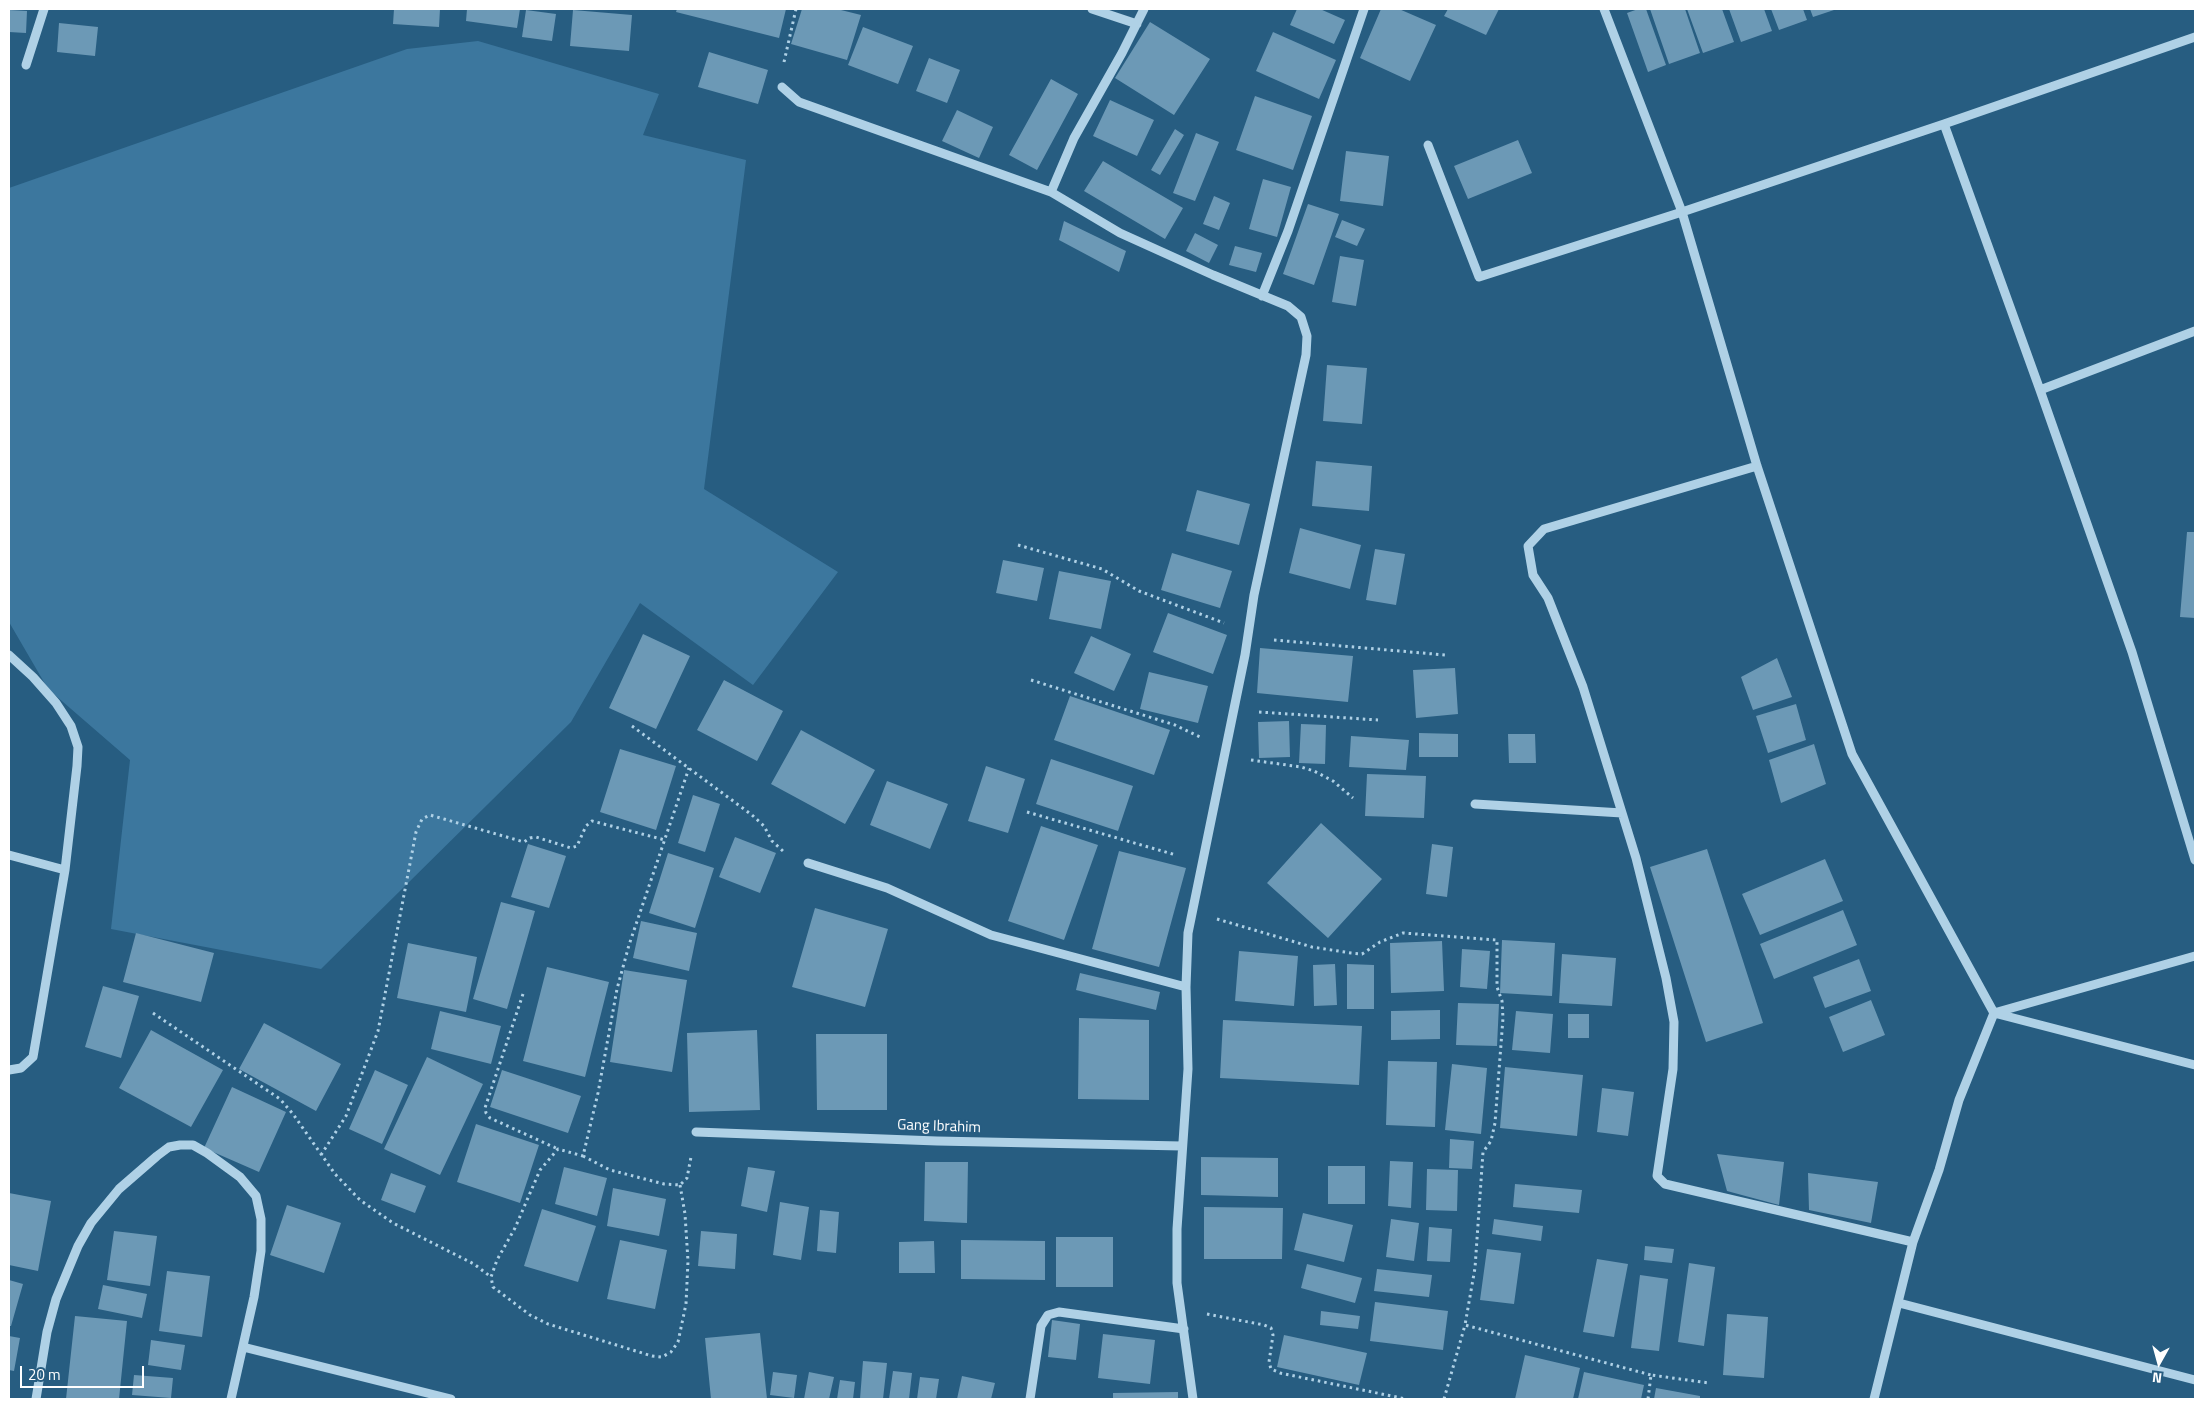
<!DOCTYPE html>
<style>
body{margin:0}
#map{position:relative;width:2204px;height:1408px;overflow:hidden;background:#275d81;font-family:"Titillium Web",sans-serif}
canvas{display:block}
.frame{position:absolute;inset:0;border:10px solid #fff;pointer-events:none}
.north{position:absolute;left:2134px;top:1338px;width:50px;height:50px;-webkit-text-stroke:4px #275d81;paint-order:stroke;rotate:187deg;font-size:14px;font-weight:700;line-height:20px;text-align:center;color:#fff}
.north::after{content:'';display:block;margin:auto;width:18px;height:22px;background:#fff;clip-path:polygon(50% 0,100% 100%,50% 72%,0 100%)}
.scale{position:absolute;left:20px;top:1366px;width:124px;height:22px;box-sizing:border-box;border:2px solid #fff;border-top:0;padding-left:6px;font-size:15px;line-height:18px;white-space:nowrap;color:#fff;-webkit-text-stroke:4px #275d81;paint-order:stroke}
</style>
<div id="map">
<canvas width="2204" height="1408"></canvas>
<div class="frame"></div>
<div class="north">N</div>
<div class="scale">20 m</div>
</div>
<script>
const context = document.querySelector('canvas').getContext('2d');
context.lineJoin = 'round';
function paint(path, color) {
  context.fillStyle = color;
  context.fill(path, 'evenodd');
}
function toPath(rows) {
  const path = new Path2D();
  for (const r of rows) {
    path.moveTo(r[0], r[1]);
    for (let i = 2; i < r.length; i += 2) path.lineTo(r[i], r[i + 1]);
  }
  return path;
}
function trace(path, color, width, dash) {
  context.strokeStyle = color;
  context.lineWidth = width;
  context.lineCap = dash ? 'butt' : 'round';
  context.setLineDash(dash || []);
  context.stroke(path);
}
function label(font, color, halo, rows, align = 'center') {
  context.font = font + ' "Titillium Web",sans-serif';
  context.lineWidth = 4;
  context.setLineDash([]);
  context.textBaseline = 'middle';
  context.strokeStyle = halo;
  context.fillStyle = color;
  for (const [text, x, y, turn = 0] of rows) {
    context.save();
    context.translate(x, y);
    context.rotate((+turn || 0) * Math.PI / 180);
    context.textAlign = isNaN(turn) ? turn : align;
    if (halo) context.strokeText(text, 0, 0);
    context.fillText(text, 0, 0);
    context.restore();
  }
}
paint(toPath([
 [478,41,659,94,643,135,746,160,704,489,838,572,753,685,640,603,571,722,321,969,111,929,130,760,48,689,9,622,9,188,407,49]
]), '#3c779e');
paint(toPath([
 [394,9,440,9,439,27,393,24],
 [467,9,520,9,517,28,466,21],
 [677,9,786,9,779,38,676,12],
 [802,9,837,9,861,15,847,60,791,44],
 [1297,9,1320,9,1345,20,1334,44,1290,25],
 [1381,9,1399,9,1436,25,1410,81,1360,58],
 [1448,9,1499,9,1486,35,1444,16],
 [1638,9,1646,9,1666,65,1648,72,1627,13],
 [1650,9,1685,9,1700,53,1669,64],
 [1687,9,1722,9,1734,42,1703,53],
 [1729,9,1764,9,1772,31,1741,42],
 [1771,9,1803,9,1807,20,1779,30],
 [1810,9,1837,9,1813,17],
 [9,10,27,11,26,33,9,32],
 [526,10,556,14,552,41,522,37],
 [573,10,632,15,629,51,570,46],
 [1150,22,1210,59,1174,115,1115,78],
 [59,23,98,27,95,56,57,52],
 [863,27,913,46,898,84,848,65],
 [1273,32,1336,60,1319,99,1256,71],
 [709,52,768,70,758,104,698,87],
 [929,58,960,70,947,103,916,91],
 [1051,79,1078,94,1037,170,1009,155],
 [1255,96,1312,116,1293,170,1236,150],
 [1110,100,1154,120,1137,156,1093,136],
 [957,110,993,127,979,158,942,141],
 [1175,129,1184,135,1160,175,1151,170],
 [1196,133,1219,142,1195,201,1173,193],
 [1518,140,1532,173,1468,199,1454,166],
 [1346,151,1389,156,1383,206,1340,201],
 [1103,161,1183,208,1165,239,1084,191],
 [1263,179,1291,187,1277,237,1249,229],
 [1214,196,1230,203,1219,230,1203,224],
 [1308,204,1339,214,1314,285,1283,274],
 [1342,220,1365,229,1357,246,1335,237],
 [1064,221,1126,251,1119,272,1059,240],
 [1195,233,1218,245,1209,263,1186,251],
 [1235,246,1262,253,1256,272,1229,265],
 [1340,256,1364,260,1356,306,1332,302],
 [1327,365,1367,368,1362,424,1323,421],
 [1316,461,1372,466,1369,511,1312,506],
 [1197,490,1250,504,1239,545,1186,531],
 [1300,528,1361,545,1350,589,1289,573],
 [2187,532,2195,532,2195,618,2180,617],
 [1375,549,1405,554,1396,605,1366,600],
 [1172,553,1232,571,1220,608,1161,590],
 [1003,560,1044,568,1037,601,996,593],
 [1059,571,1111,581,1101,629,1049,619],
 [1168,613,1227,635,1213,674,1153,652],
 [643,634,690,656,656,729,609,708],
 [1091,636,1131,654,1114,691,1074,673],
 [1260,648,1353,656,1348,702,1257,693],
 [1777,658,1792,697,1753,710,1741,677],
 [1455,668,1458,714,1416,718,1413,670],
 [1149,672,1208,686,1198,723,1140,709],
 [724,680,783,711,757,761,697,730],
 [1070,696,1170,730,1154,775,1054,740],
 [1796,704,1806,740,1768,753,1756,716],
 [1289,721,1290,757,1259,758,1258,722],
 [1301,724,1326,725,1325,764,1299,763],
 [801,730,875,770,845,824,771,784],
 [1419,733,1458,734,1458,757,1419,757],
 [1508,734,1535,734,1536,763,1509,763],
 [1351,736,1409,740,1406,770,1349,767],
 [1814,744,1826,784,1781,803,1769,760],
 [620,749,676,766,656,830,600,812],
 [1051,759,1133,786,1118,831,1036,804],
 [986,766,1025,779,1008,833,968,821],
 [1367,774,1426,776,1424,818,1365,816],
 [887,781,948,804,930,849,870,825],
 [693,795,720,804,705,852,678,843],
 [1321,823,1382,879,1328,938,1267,883],
 [1041,826,1098,845,1064,940,1008,921],
 [735,837,776,853,760,893,719,877],
 [528,844,566,856,549,908,511,897],
 [1432,844,1453,847,1447,897,1426,894],
 [1707,849,1763,1023,1706,1042,1650,867],
 [1119,851,1186,868,1159,967,1092,949],
 [668,853,714,868,695,928,649,913],
 [1825,859,1843,901,1760,935,1742,894],
 [501,902,535,911,507,1009,473,999],
 [815,908,888,929,865,1007,792,987],
 [1843,910,1857,945,1774,979,1760,944],
 [641,921,697,933,689,971,633,958],
 [136,933,214,953,201,1002,123,982],
 [1502,940,1555,943,1552,996,1500,993],
 [1442,941,1444,991,1391,993,1390,943],
 [408,943,477,957,466,1012,397,998],
 [1462,949,1490,951,1487,989,1460,987],
 [1239,951,1298,956,1294,1006,1235,1001],
 [1562,954,1616,958,1612,1006,1559,1003],
 [1859,959,1871,991,1825,1008,1813,977],
 [1335,964,1337,1005,1314,1006,1313,965],
 [1347,964,1374,965,1374,1009,1347,1009],
 [547,967,609,982,585,1077,523,1061],
 [624,970,687,980,672,1072,610,1062],
 [1080,973,1160,992,1156,1010,1076,990],
 [103,986,139,996,121,1058,85,1047],
 [1871,1000,1885,1035,1843,1052,1829,1017],
 [1458,1003,1499,1004,1497,1046,1456,1045],
 [1440,1010,1440,1039,1391,1040,1391,1011],
 [440,1011,501,1026,491,1064,431,1049],
 [1516,1011,1553,1014,1550,1053,1512,1050],
 [1568,1014,1589,1014,1589,1038,1568,1038],
 [1079,1018,1149,1020,1149,1100,1078,1099],
 [1223,1020,1362,1026,1359,1085,1220,1078],
 [264,1023,341,1064,316,1111,239,1069],
 [151,1030,223,1070,191,1127,119,1088],
 [757,1030,760,1110,689,1112,687,1033],
 [816,1034,887,1034,887,1110,817,1110],
 [427,1057,483,1084,440,1175,384,1149],
 [1388,1061,1437,1062,1435,1127,1386,1125],
 [1452,1064,1487,1068,1481,1134,1445,1130],
 [1505,1067,1583,1075,1577,1136,1500,1128],
 [375,1070,408,1085,382,1144,349,1129],
 [502,1070,581,1096,568,1133,490,1107],
 [232,1087,286,1112,259,1172,204,1148],
 [1602,1088,1634,1092,1628,1136,1597,1132],
 [476,1124,539,1145,520,1203,457,1182],
 [1450,1139,1474,1141,1472,1169,1449,1168],
 [1717,1154,1784,1162,1779,1205,1727,1191],
 [1201,1157,1278,1158,1278,1197,1201,1195],
 [1390,1161,1413,1162,1411,1208,1388,1206],
 [925,1162,968,1162,967,1223,924,1221],
 [1328,1166,1365,1166,1365,1204,1328,1204],
 [564,1167,607,1178,597,1216,555,1204],
 [748,1167,775,1171,767,1212,741,1206],
 [1427,1169,1458,1170,1457,1211,1426,1210],
 [391,1173,426,1186,415,1213,381,1200],
 [1808,1173,1878,1182,1871,1223,1809,1210],
 [1515,1184,1582,1190,1579,1213,1513,1207],
 [613,1188,666,1199,659,1236,607,1226],
 [9,1193,51,1201,38,1271,9,1265],
 [780,1202,809,1207,801,1260,773,1255],
 [287,1205,341,1223,324,1273,270,1255],
 [1204,1207,1283,1208,1282,1259,1204,1259],
 [542,1209,596,1226,578,1282,524,1266],
 [820,1210,839,1212,836,1253,817,1251],
 [1303,1213,1353,1225,1344,1262,1294,1250],
 [1391,1219,1419,1223,1414,1261,1386,1257],
 [1494,1219,1543,1226,1541,1241,1492,1234],
 [1429,1227,1452,1229,1450,1262,1427,1261],
 [114,1231,157,1236,150,1286,107,1280],
 [701,1231,737,1234,735,1269,698,1266],
 [1056,1237,1113,1237,1113,1287,1056,1287],
 [620,1240,667,1250,655,1309,607,1299],
 [961,1240,1045,1241,1045,1280,961,1279],
 [934,1241,935,1273,899,1273,899,1242],
 [1645,1246,1674,1249,1672,1263,1644,1260],
 [1487,1249,1521,1253,1514,1304,1480,1300],
 [1597,1259,1628,1264,1614,1337,1583,1332],
 [1689,1263,1715,1267,1704,1346,1678,1342],
 [1307,1264,1362,1278,1355,1303,1301,1288],
 [1377,1269,1432,1275,1429,1297,1374,1291],
 [167,1271,210,1276,202,1337,159,1331],
 [1640,1275,1668,1279,1659,1351,1631,1348],
 [9,1280,23,1284,11,1326,9,1326],
 [103,1285,147,1294,142,1318,98,1309],
 [1375,1302,1448,1311,1443,1350,1370,1341],
 [1321,1311,1360,1316,1358,1329,1320,1325],
 [1727,1314,1768,1317,1764,1378,1723,1375],
 [75,1316,127,1321,119,1399,66,1399],
 [1052,1320,1080,1324,1076,1360,1048,1357],
 [760,1333,767,1399,711,1399,705,1338],
 [1103,1334,1155,1340,1150,1384,1098,1378],
 [1284,1335,1367,1353,1359,1385,1277,1367],
 [9,1336,20,1338,14,1371,9,1370],
 [151,1340,185,1345,181,1370,148,1365],
 [1525,1355,1580,1368,1573,1399,1515,1399],
 [863,1361,887,1363,883,1399,860,1399],
 [893,1371,912,1373,909,1399,889,1399],
 [773,1372,797,1375,794,1398,770,1395],
 [809,1372,834,1377,829,1399,804,1399],
 [1584,1372,1644,1385,1641,1399,1578,1399],
 [134,1375,173,1378,171,1398,132,1395],
 [962,1376,995,1383,991,1399,957,1399],
 [920,1377,939,1379,936,1399,917,1399],
 [840,1380,855,1382,853,1399,837,1399],
 [1656,1388,1700,1396,1700,1399,1654,1399],
 [1178,1392,1178,1399,1113,1399,1113,1393]
]), '#6c99b6');
trace(toPath([
 [784,62,796,9],
 [1018,545,1102,569,1139,591,1224,623],
 [1274,640,1445,655],
 [1031,680,1175,725,1202,738],
 [1259,712,1378,720],
 [632,726,752,815,764,826,772,841,784,852],
 [1251,760,1301,767,1314,771,1333,781,1353,798],
 [1027,812,1176,855],
 [1217,919,1312,947,1351,953,1362,954,1380,942,1403,933,1497,940,1497,987,1502,1001,1503,1018,1495,1123,1491,1141,1483,1152,1475,1268,1465,1325],
 [523,994,485,1108,486,1113,490,1118,558,1149],
 [153,1013,280,1099,293,1114,335,1174,360,1200,393,1223,474,1264,491,1277],
 [321,1155,346,1116,378,1031,416,832,422,819,430,815,524,842,530,838,536,837,571,848,577,846,586,826,592,821,665,840],
 [583,1156,610,1170,664,1184,680,1185,687,1178,691,1157],
 [680,1185,685,1214,688,1261,686,1304,678,1342,671,1352,662,1357,652,1356,548,1324,530,1315,493,1287,491,1277,497,1260,515,1228,540,1170,558,1149,583,1156,598,1093,617,989,629,945,689,768],
 [1207,1314,1264,1325,1271,1328,1273,1335,1269,1362,1271,1369,1280,1373,1406,1399],
 [1444,1399,1465,1325,1651,1375],
 [1648,1399,1651,1375,1709,1383]
]), '#afd1e6', 3, [2.5, 4]);
trace(toPath([
 [1092,9,1137,24],
 [26,65,44,9],
 [782,87,799,102,1051,192,1120,233,1213,275,1288,306,1301,317,1307,336,1306,355,1254,595,1245,655,1188,933,1186,987,1188,1069,1177,1229,1177,1283,1193,1399],
 [1944,124,2040,390,2132,652,2195,860],
 [1428,145,1479,277,1682,212,1604,9],
 [1051,192,1074,138,1122,53,1144,9],
 [1262,296,1288,231,1364,9],
 [2040,390,2195,331],
 [1757,466,1544,529,1528,546,1533,575,1548,598,1583,687,1636,858,1666,978,1674,1022,1673,1069,1657,1176,1665,1184,1913,1242],
 [9,655,33,677,56,703,71,726,78,747,77,766,65,870,33,1057,21,1068,9,1070],
 [1475,804,1622,813],
 [9,855,65,870],
 [808,863,887,888,991,935,1186,987],
 [1994,1013,2195,956],
 [1994,1013,2195,1065],
 [696,1132,937,1141,1182,1146],
 [1899,1303,2195,1380],
 [243,1347,451,1399],
 [36,1399,47,1332,56,1299,78,1246,91,1223,119,1189,157,1156,169,1147,180,1145,193,1145,207,1153,240,1177,256,1196,261,1219,261,1251,254,1297,231,1399],
 [1030,1399,1041,1326,1048,1315,1059,1312,1184,1329],
 [1874,1399,1913,1242,1939,1170,1959,1100,1994,1013,1852,754,1757,466,1682,212,1944,124,2195,37]
]), '#afd1e6', 9);
label('15px', '#fff', '#275d81', [
 ["Gang Ibrahim",939,1127,2]
]);
</script>
